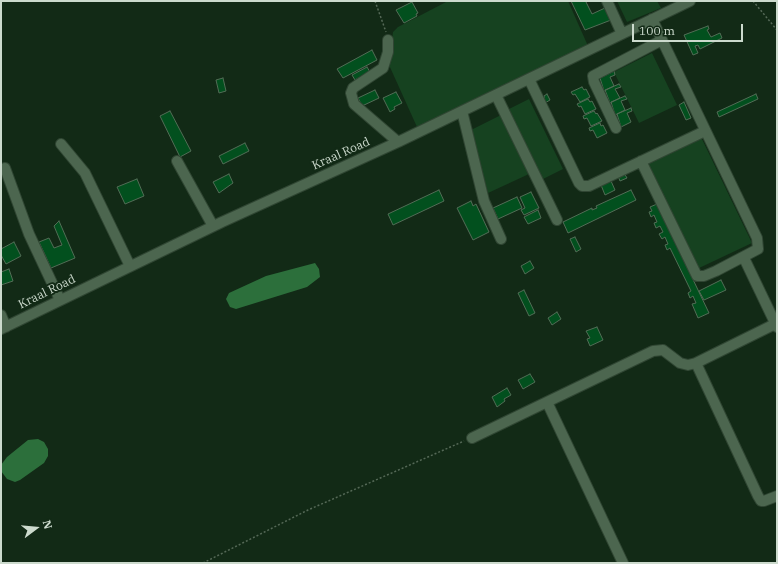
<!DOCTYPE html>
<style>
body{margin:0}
#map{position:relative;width:778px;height:564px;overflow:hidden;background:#122a16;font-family:"IBM Plex Serif",serif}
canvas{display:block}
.frame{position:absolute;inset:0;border:2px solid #ccdacd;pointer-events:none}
.north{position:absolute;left:16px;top:508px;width:40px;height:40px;-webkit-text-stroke:3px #122a16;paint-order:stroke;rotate:74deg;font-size:11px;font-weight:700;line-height:16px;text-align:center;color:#ccdacd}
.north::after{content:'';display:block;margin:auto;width:14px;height:18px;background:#ccdacd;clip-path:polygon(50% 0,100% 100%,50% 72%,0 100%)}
.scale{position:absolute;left:632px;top:24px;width:111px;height:18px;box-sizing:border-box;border:2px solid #ccdacd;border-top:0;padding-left:5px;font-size:12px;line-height:14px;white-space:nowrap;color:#ccdacd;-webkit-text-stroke:3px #122a16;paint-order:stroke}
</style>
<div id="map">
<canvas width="778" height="564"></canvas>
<div class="frame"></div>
<div class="north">N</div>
<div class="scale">100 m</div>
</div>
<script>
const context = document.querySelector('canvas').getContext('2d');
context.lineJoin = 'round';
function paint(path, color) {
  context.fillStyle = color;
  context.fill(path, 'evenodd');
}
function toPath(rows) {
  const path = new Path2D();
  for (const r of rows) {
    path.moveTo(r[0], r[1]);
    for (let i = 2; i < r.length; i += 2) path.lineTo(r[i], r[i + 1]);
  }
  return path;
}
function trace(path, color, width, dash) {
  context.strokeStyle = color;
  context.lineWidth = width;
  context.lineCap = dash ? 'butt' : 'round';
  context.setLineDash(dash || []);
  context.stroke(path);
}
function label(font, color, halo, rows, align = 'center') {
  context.font = font + ' "IBM Plex Serif",serif';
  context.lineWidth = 4;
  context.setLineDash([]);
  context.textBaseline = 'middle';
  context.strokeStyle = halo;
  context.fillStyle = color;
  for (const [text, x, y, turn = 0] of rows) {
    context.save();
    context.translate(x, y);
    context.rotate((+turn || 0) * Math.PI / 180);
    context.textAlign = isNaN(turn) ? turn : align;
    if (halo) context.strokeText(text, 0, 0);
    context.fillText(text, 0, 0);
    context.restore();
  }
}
paint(toPath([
 [448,1,568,1,588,46,417,127,389,65,393,32,398,27],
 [617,1,657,1,661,8,627,22],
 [652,53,677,105,639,123,614,72],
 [529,99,563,169,541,180,507,110],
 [501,115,529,174,488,193,471,130],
 [701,137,752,243,697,269,646,164]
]), '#164220');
paint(toPath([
 [315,263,319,269,320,277,307,287,236,309,230,307,226,299,229,293,266,276],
 [38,439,44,442,48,449,48,456,44,463,20,480,15,482,7,479,1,471,1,465,7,457,28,440]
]), '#2c6f3b');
const building = toPath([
 [571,1,588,1,586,2,592,14,605,8,611,20,585,30,571,1],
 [412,2,418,13,416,14,417,16,404,23,396,10,412,2],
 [708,26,709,29,707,30,711,37,720,33,722,38,700,49,698,45,695,46,698,53,693,55,684,35,708,26],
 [372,50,377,60,343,78,337,69,372,50],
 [367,67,370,72,355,80,352,75,367,67],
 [614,71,615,75,610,77,614,86,604,91,600,78,614,71],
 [223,78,226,91,219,93,216,80,223,78],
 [619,84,621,87,615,89,620,98,610,103,605,90,619,84],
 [582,87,584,90,586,89,590,97,580,102,575,94,573,95,571,92,582,87],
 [375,90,379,98,362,106,358,98,375,90],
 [396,92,402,103,394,107,395,109,390,112,383,98,396,92],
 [547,94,550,100,545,103,544,96,547,94],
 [756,94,758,99,719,117,717,112,756,94],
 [625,96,627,99,621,101,625,110,615,115,611,102,625,96],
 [588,99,590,102,592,101,596,109,585,114,581,106,579,107,577,104,588,99],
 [684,102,691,118,686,120,679,105,684,102],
 [631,108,632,111,627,113,631,122,621,127,617,114,631,108],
 [170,111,191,151,180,157,160,116,170,111],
 [594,111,596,114,597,113,602,121,591,126,587,118,584,119,583,116,594,111],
 [600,123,601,126,603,125,607,133,597,138,593,130,590,131,589,128,600,123],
 [245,143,249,151,223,164,219,156,245,143],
 [624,173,627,178,620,181,618,176,624,173],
 [229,174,233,183,219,193,213,182,229,174],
 [137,179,144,196,125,204,117,187,137,179],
 [611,181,615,190,605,195,601,185,611,181],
 [439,190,444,201,393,225,388,214,439,190],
 [631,190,636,200,568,233,563,222,592,208,592,210,597,208,596,206,631,190],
 [531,192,539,208,524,215,521,210,525,208,520,197,531,192],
 [517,197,522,208,498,219,493,208,517,197],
 [471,201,473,206,476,204,489,232,473,240,457,208,471,201],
 [657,204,709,313,698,318,692,304,696,303,693,296,690,298,688,293,691,291,670,248,667,250,665,245,668,244,665,237,662,239,659,234,663,232,660,226,656,228,654,223,657,222,654,215,651,217,649,212,652,211,650,207,657,204],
 [538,210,541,218,528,224,524,217,538,210],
 [59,221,75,258,51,268,39,242,49,238,54,248,62,245,54,226,59,221],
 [575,237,581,249,576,252,570,239,575,237],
 [14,242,21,256,6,264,1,255,1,249,14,242],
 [530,261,534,268,525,274,521,266,530,261],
 [9,269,13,281,1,285,1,272,9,269],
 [721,280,726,290,704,300,699,291,721,280],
 [524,290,535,313,529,316,518,293,524,290],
 [557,312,561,319,552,325,548,318,557,312],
 [597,327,603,340,590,346,587,339,590,338,586,331,597,327],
 [530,374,535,382,523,389,518,380,530,374],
 [507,388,511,395,504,399,505,401,497,407,492,397,507,388]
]);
paint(building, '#02501e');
trace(building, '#526d56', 1);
const minor = toPath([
 [607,1,622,34],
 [388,40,388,52,383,68,353,88,351,93,354,104,398,142],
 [529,79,579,183,582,186,589,186,705,131],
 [496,95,557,220],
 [462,111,484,201,501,239],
 [616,128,594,82,593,76,662,40],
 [61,144,85,173,130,266],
 [177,161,213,226],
 [641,161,697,276,704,276,716,271,758,249,757,238,652,19],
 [5,168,29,234,60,300],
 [744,258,777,327],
 [1,315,6,327],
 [775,324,696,363,758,496,761,501,764,501,777,496],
 [1,329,222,222,398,142,690,1],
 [547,402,623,563],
 [472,438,653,351,663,350,680,363,688,365,696,363]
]);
trace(minor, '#304633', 12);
trace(toPath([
 [375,1,386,32],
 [753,1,777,30],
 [203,563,308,510,464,441]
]), '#556957', 1.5, [2, 2]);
trace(minor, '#4c664f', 10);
label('12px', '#ccdacd', '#122a16', [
 ["Kraal Road",341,154,-24],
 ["Kraal Road",47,292,-26]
]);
</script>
